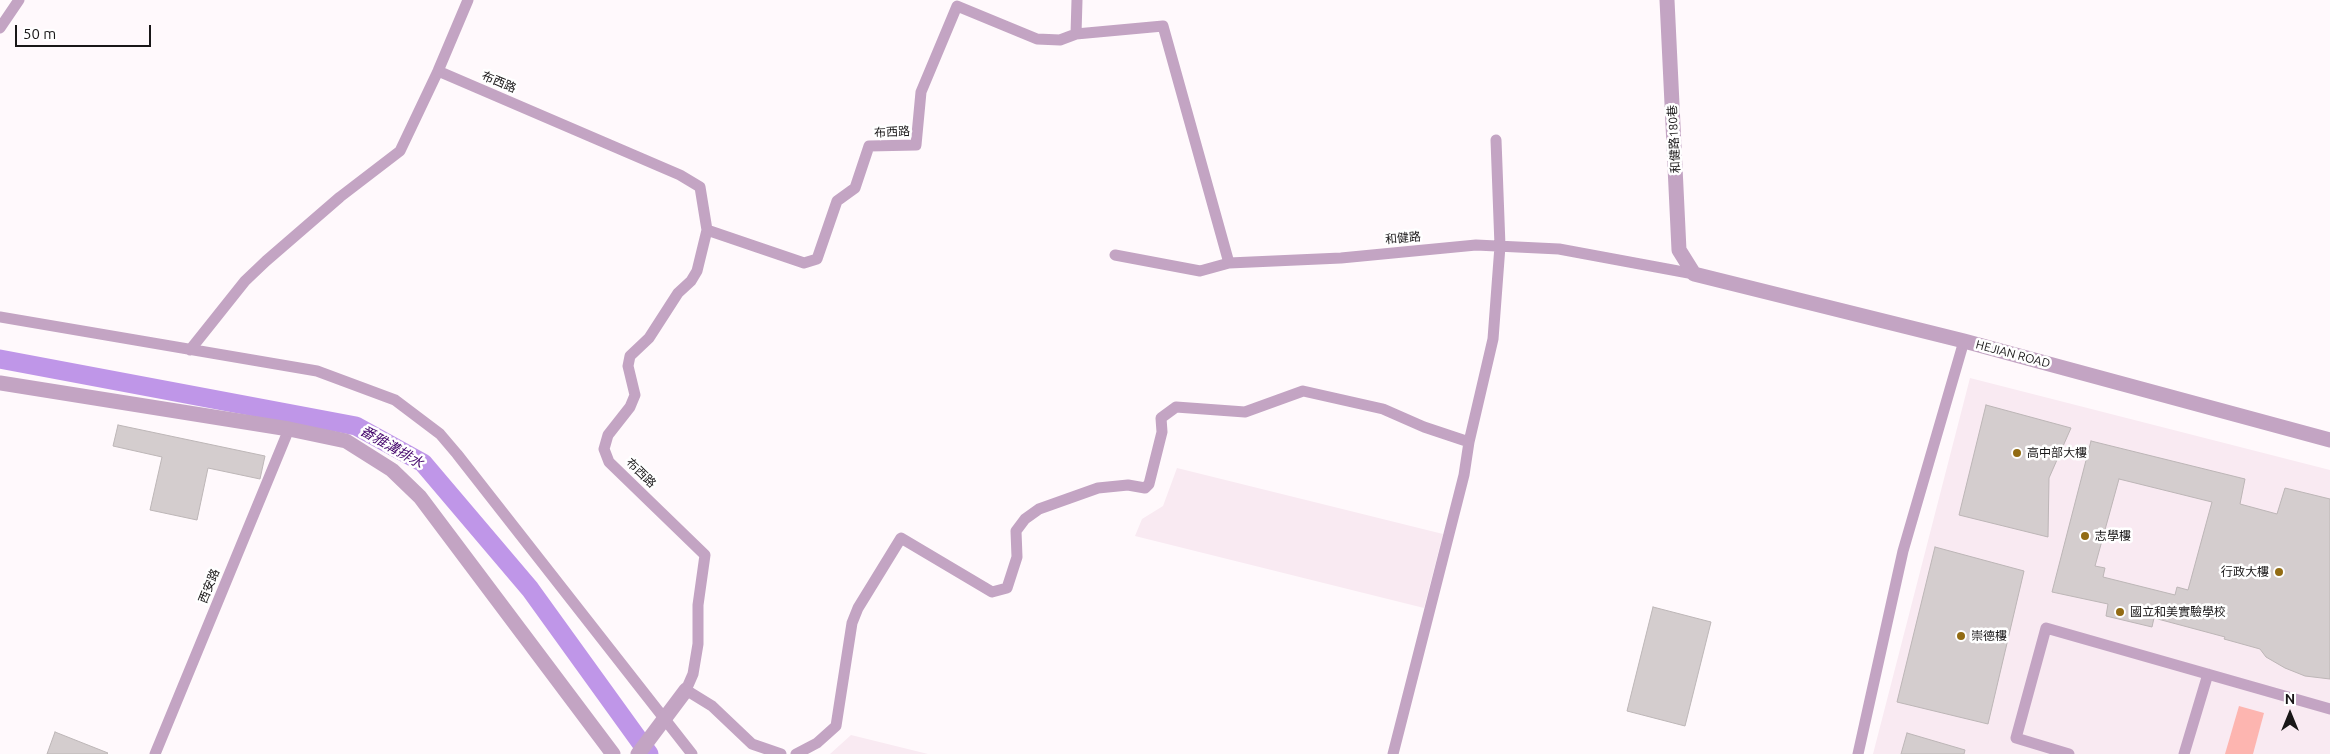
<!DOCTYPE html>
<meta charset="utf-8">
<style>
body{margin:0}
#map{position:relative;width:2330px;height:754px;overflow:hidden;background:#fff9fc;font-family:Ubuntu,sans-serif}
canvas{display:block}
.north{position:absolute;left:2265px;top:689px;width:50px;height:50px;-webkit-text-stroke:4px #fff;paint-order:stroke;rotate:0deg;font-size:14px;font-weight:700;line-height:20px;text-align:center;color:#191718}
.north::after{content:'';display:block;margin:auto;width:18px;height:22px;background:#191718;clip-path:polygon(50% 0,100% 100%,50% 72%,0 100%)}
.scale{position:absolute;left:15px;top:25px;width:136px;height:22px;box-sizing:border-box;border:2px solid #191718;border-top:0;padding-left:6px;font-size:15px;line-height:18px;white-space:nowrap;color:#191718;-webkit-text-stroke:4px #fff;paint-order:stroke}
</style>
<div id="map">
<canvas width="2330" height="754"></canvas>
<div class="north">N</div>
<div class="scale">50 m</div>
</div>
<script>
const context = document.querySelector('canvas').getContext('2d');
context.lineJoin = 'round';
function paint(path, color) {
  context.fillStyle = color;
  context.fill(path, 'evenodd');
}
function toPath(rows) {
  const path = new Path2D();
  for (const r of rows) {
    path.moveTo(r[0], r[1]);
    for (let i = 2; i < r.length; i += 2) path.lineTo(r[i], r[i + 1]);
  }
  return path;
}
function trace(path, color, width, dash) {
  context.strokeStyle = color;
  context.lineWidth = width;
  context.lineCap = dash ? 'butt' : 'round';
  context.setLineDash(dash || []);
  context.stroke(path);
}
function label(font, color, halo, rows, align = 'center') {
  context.font = font + ' Ubuntu,"Noto Sans TC",sans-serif';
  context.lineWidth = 5;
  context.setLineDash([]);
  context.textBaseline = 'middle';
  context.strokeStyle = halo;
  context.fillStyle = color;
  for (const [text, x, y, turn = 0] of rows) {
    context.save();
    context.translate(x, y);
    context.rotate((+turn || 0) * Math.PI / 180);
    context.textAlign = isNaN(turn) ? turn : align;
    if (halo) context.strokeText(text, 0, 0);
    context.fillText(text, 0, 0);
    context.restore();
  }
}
paint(toPath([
 [1970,378,2330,470,2330,754,1873,754],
 [1177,468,1443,534,1424,608,1135,536,1142,519,1163,506],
 [851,735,928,754,830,754]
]), '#f9eaf2');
paint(toPath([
 [2239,706,2264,713,2253,754,2225,754]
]), '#fdb5b0');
trace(toPath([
 [0,359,356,426,423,463,530,589,649,754]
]), '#bf96e8', 19);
const building = toPath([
 [1986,405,2071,428,2049,478,2048,537,1959,515,1986,405],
 [118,425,265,456,260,479,208,468,197,520,150,510,162,457,113,446,118,425],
 [2091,441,2245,479,2240,504,2277,514,2285,488,2330,499,2330,679,2305,676,2285,668,2266,657,2260,649,2224,639,2225,637,2154,618,2152,627,2106,616,2108,604,2052,592,2091,441],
 [2119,479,2212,502,2188,590,2177,587,2175,595,2103,577,2105,568,2095,566,2119,479],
 [1935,547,2024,571,1988,724,1897,702,1935,547],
 [1653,607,1711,622,1685,726,1627,711,1653,607],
 [55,732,108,753,107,754,47,754,55,732],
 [1907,733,1965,750,1964,754,1901,754,1907,733]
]);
paint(building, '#d4cdce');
trace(building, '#bdb6b7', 1);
trace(toPath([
 [1077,0,1076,34,1163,26,1229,263],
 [0,28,19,0],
 [438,71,680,175,700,187,707,230,697,271,691,281,678,293,649,338,630,356,628,366,635,395,630,407,608,435,604,449,609,462,705,555,698,605,698,644,693,674,686,690,712,706,752,744,781,754],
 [707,230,804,263,817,259,837,201,855,188,869,146,916,145,921,92,957,6,1037,39,1060,40,1076,34],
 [1115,255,1200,271,1229,263,1341,258,1476,245,1559,249,1694,274],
 [0,317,317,371,395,400,440,434,457,454,692,754],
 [190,350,245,281,266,261,340,197,400,151,438,71,468,0],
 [155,754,289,429],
 [796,754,817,743,836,726,852,623,858,608,901,538,992,592,1007,588,1017,557,1016,531,1025,519,1039,509,1098,488,1128,485,1145,488,1149,484,1162,432,1161,418,1176,407,1245,412,1303,391,1383,409,1424,427,1469,442],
 [1393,754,1464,475,1469,442,1493,339,1500,246,1496,140],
 [1858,754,1903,551,1964,341],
 [2069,754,2016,738,2046,628,2330,709],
 [2184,754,2208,674]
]), '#c3a4c3', 11);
trace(toPath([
 [1667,0,1679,250,1694,274,1964,341,2330,440],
 [0,383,289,429,346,441,392,470,420,497,613,754],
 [638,754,686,690]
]), '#c3a4c3', 15);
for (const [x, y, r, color] of [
 [2017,453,5,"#926b13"],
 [2085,536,5,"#926b13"],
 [2279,572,5,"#926b13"],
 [2120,612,5,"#926b13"],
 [1961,636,5,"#926b13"]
]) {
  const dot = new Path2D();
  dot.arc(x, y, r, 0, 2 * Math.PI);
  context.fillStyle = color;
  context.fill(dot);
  trace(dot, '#fff', 2);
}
label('12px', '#191718', '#fff', [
 ["布西路",499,82,23],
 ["布西路",892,132,-3],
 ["和健路180巷",1674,139,-93],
 ["和健路",1403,238,-5],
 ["HEJIAN ROAD",2013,354,15],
 ["布西路",641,473,44],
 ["西安路",209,586,-68]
]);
label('12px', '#191718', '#fff', [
 ["高中部大樓",2027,453],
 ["志學樓",2095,536],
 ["行政大樓",2269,572,"right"],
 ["國立和美實驗學校",2130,612],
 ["崇德樓",1971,636]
], 'left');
label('italic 14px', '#46096d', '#fff', [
 ["番雅溝排水",392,447,30]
]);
</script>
